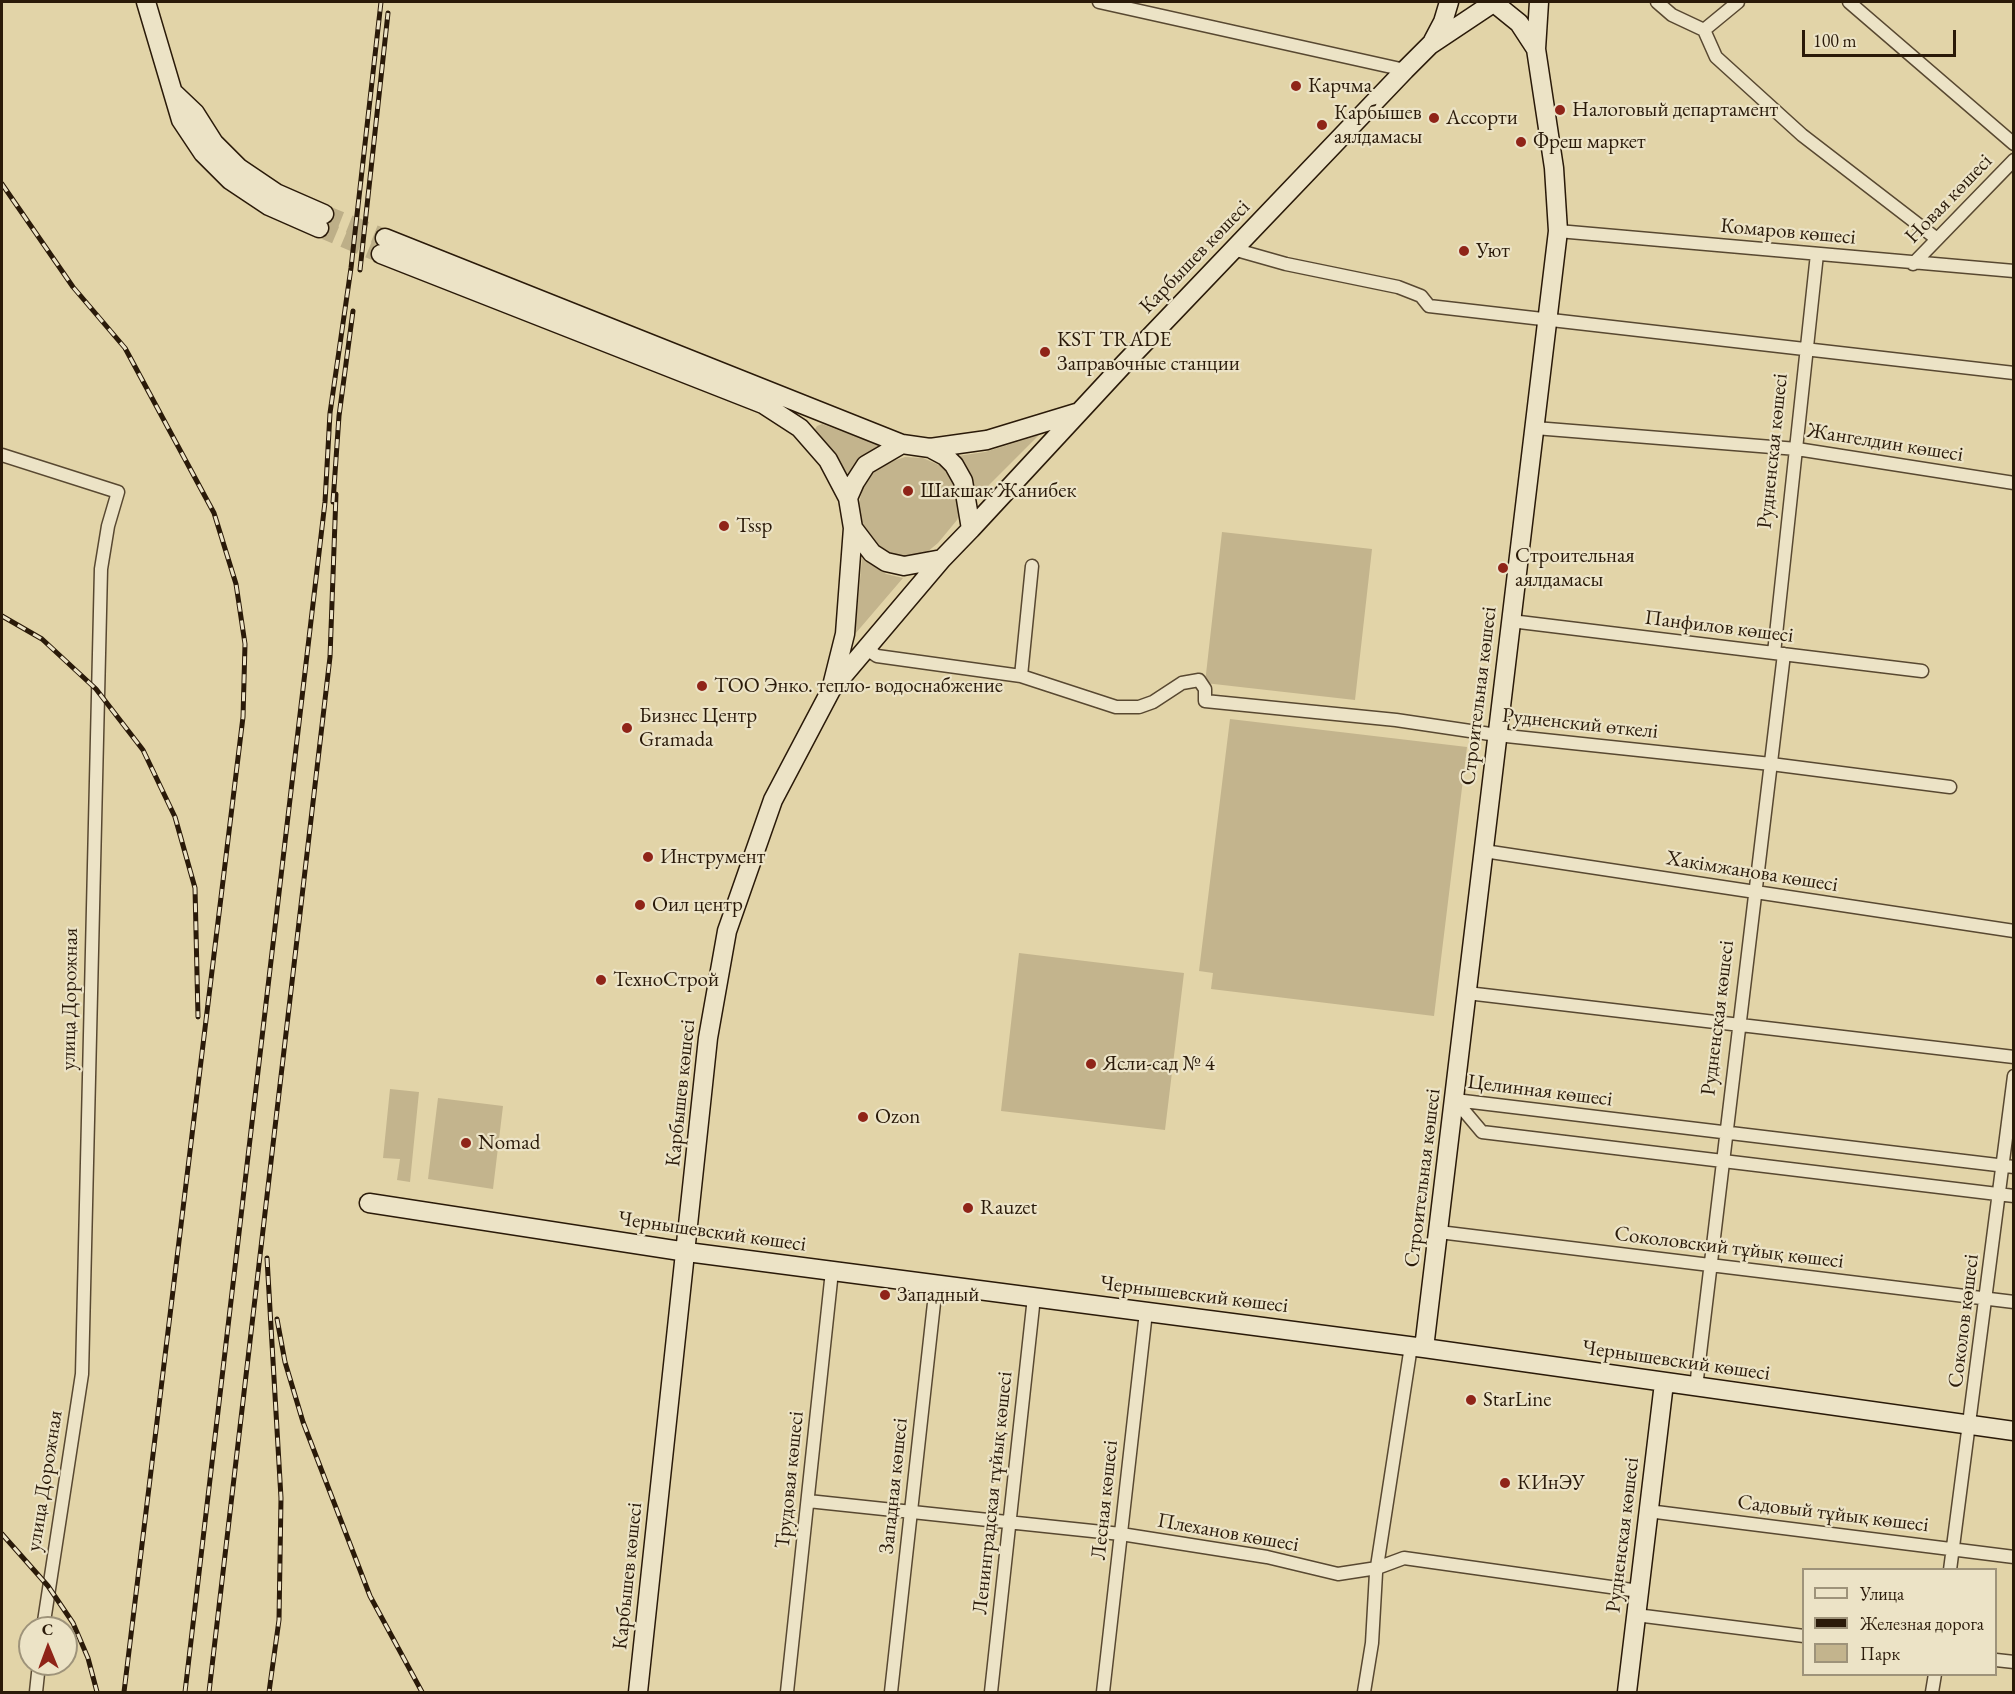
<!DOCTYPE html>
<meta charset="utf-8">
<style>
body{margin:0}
#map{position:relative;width:2015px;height:1694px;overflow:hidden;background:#e2d4a8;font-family:"EB Garamond",serif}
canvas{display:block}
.frame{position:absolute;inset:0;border:3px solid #2a1a09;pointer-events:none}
.legend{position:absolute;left:1802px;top:1568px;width:195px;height:108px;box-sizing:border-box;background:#ece3c6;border:2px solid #9e937a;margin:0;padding:8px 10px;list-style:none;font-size:18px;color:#2a1a09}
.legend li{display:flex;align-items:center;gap:12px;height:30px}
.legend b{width:30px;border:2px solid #9e937a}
.north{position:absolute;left:18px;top:1616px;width:60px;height:60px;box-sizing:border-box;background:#ece3c6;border:2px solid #9e937a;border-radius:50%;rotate:359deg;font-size:16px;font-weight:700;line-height:24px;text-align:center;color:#2a1a09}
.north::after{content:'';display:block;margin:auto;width:21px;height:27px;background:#8f2418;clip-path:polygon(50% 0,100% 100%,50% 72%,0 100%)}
.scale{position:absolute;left:1802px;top:30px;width:154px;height:27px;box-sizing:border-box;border:3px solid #2a1a09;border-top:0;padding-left:8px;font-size:18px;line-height:21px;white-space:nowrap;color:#2a1a09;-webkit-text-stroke:4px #ece3c6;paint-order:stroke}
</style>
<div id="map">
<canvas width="2015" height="1694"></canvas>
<div class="frame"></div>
<ul class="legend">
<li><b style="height:8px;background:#ece3c6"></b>Улица</li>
<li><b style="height:8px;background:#2a1a09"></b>Железная дорога</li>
<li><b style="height:16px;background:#c3b48d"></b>Парк</li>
</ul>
<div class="north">С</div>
<div class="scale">100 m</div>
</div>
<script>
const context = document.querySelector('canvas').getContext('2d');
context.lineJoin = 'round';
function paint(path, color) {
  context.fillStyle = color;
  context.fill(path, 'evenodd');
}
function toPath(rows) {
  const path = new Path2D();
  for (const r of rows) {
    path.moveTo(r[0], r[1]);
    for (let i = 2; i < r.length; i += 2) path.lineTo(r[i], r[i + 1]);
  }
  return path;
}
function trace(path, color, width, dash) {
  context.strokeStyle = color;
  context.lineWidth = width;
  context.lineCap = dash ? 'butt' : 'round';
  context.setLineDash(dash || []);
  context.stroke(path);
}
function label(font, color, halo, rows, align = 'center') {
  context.font = font + ' "EB Garamond",serif';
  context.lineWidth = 4.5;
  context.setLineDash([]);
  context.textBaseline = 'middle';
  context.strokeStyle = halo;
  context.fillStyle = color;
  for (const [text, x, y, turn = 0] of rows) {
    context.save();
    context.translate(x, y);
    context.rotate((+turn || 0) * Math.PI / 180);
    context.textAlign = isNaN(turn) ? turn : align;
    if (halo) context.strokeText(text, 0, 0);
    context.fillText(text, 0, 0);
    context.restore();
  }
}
paint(toPath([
 [822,424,879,445,859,461,847,478,812,434,817,426],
 [1039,435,978,496,958,456,985,452],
 [905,457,923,458,939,465,952,478,959,494,960,512,957,520,938,543,921,557,909,559,893,557,878,549,860,522,858,506,863,488,873,473,887,463],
 [1222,532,1372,549,1355,700,1205,683],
 [862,558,886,574,903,578,855,634],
 [1230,719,1467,747,1434,1016,1211,989,1213,973,1199,971],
 [1019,953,1184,973,1165,1130,1001,1111],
 [390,1089,419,1092,410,1182,397,1180,400,1159,383,1158],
 [438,1098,503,1106,493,1189,428,1179]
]), '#c3b48d');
trace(toPath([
 [324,214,385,238],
 [319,228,381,254]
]), '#bdaf88', 18, [18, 9]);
const street = toPath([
 [1099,2,1405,70],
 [1657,2,1672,15,1704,30,1716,57,1802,135,1937,239],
 [1849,2,2014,144],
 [1704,30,1738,2],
 [1558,231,2014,271],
 [1233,249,1286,264,1398,287,1421,296,1429,306,2014,373],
 [1913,264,2014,160],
 [1535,428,1797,449,2014,483],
 [2,455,118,492,108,526,101,569,82,1374,43,1628],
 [1511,621,1922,671],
 [865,648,877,656,1021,676,1032,566],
 [1774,653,1817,254],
 [1021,676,1116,707,1139,707,1153,702,1182,683,1199,680,1205,689,1205,701,1396,720,1497,735,1771,764,1950,787],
 [1484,851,2014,931],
 [1467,993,2014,1057],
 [1455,1100,1482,1132,2014,1196],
 [1455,1100,2014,1167],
 [1439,1232,2014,1302],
 [1696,1387,1784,654],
 [808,1501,1121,1534,1267,1557,1338,1574,1377,1568,1404,1558,1639,1591],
 [1648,1511,2014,1557],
 [1950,1570,2014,1076],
 [1636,1615,1804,1636],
 [1996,1660,2014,1662],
 [36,1692,39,1664],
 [787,1692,832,1271],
 [891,1692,936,1285],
 [991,1692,1034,1297],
 [1103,1692,1146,1312],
 [1364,1692,1372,1643,1376,1573,1411,1346],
 [1932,1692,1935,1674]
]);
const secondary = toPath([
 [146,2,181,120,203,153,230,180,269,206,319,228],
 [1498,6,1519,23,1536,49],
 [1433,41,1443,22,1449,2],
 [175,94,195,113,214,143,239,168,276,193,324,214],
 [385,238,902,444],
 [381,254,763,404,800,428,828,460,848,498],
 [930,448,987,440,1079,412],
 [971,529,1123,365,1405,70,1430,45,1490,5],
 [833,682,845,634,853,528,848,498,855,482,866,465,902,444,930,448,945,456,954,465,963,481,971,529,942,559,904,566,886,562,872,553,853,528],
 [369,1203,687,1252,1424,1348,2014,1431],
 [1424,1348,1558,231,1554,168,1536,49,1539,2],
 [638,1692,708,1038,727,931,773,800,831,690,942,559],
 [1627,1692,1664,1383]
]);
trace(street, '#584831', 15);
trace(secondary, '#2a1a09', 21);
trace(street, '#ece3c6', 12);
trace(secondary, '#ece3c6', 18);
const rail = toPath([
 [2,184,73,287,125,348,214,513,236,584,245,644,243,717,124,1692],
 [360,270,388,13],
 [333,502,339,416,353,311],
 [2,616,42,639,96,689,143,750,175,817,195,888,198,1017],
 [267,1258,281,1498,279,1620,269,1692],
 [277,1319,285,1362,303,1422,370,1596,422,1692],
 [2,1534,48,1586,73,1623,88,1658,97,1692],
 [185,1692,325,502,330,413,351,268,381,2],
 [209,1692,330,657,336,494]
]);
trace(rail, '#2a1a09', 5);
trace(rail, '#ece3c6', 3, [9]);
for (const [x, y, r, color] of [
 [1296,86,6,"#8f2418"],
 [1560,110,6,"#8f2418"],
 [1434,118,6,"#8f2418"],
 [1322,125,6,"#8f2418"],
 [1521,142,6,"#8f2418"],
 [1464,251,6,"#8f2418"],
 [1045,352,6,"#8f2418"],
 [908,491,6,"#8f2418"],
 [724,526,6,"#8f2418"],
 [1503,568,6,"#8f2418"],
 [702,686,6,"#8f2418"],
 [627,728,6,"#8f2418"],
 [648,857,6,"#8f2418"],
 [640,905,6,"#8f2418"],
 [601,980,6,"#8f2418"],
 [1091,1064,6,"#8f2418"],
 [863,1117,6,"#8f2418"],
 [466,1143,6,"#8f2418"],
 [968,1208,6,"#8f2418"],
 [885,1295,6,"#8f2418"],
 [1471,1400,6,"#8f2418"],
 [1505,1483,6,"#8f2418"]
]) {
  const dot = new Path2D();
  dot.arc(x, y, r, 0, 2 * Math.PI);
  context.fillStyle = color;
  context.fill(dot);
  trace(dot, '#ece3c6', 2);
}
label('21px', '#2a1a09', '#ece3c6', [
 ["Карчма",1308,86],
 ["Налоговый департамент",1572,110],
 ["Карбышев",1334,113],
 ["аялдамасы",1334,137],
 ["Ассорти",1446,118],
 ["Фреш маркет",1533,142],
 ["Уют",1476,251],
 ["KST TRADE",1057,340],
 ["Заправочные станции",1057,364],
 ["Шакшак Жанибек",920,491],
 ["Tssp",736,526],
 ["Строительная",1515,556],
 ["аялдамасы",1515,580],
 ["ТОО Энко. тепло- водоснабжение",714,686],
 ["Бизнес Центр",639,716],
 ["Gramada",639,740],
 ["Инструмент",660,857],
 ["Оил центр",652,905],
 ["ТехноСтрой",613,980],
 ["Ясли-сад № 4",1103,1064],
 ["Ozon",875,1117],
 ["Nomad",478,1143],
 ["Rauzet",980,1208],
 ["Западный",897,1295],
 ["StarLine",1483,1400],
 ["КИнЭУ",1517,1483]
], 'left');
label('21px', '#2a1a09', '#ece3c6', [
 ["Новая көшесі",1949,199,-46],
 ["Комаров көшесі",1788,232,5],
 ["Карбышев көшесі",1195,257,-46],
 ["Жангелдин көшесі",1885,443,9],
 ["Рудненская көшесі",1773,451,-84],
 ["Панфилов көшесі",1719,627,7],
 ["Строительная көшесі",1479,696,-83],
 ["Рудненский өткелі",1580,724,6],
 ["Хакімжанова көшесі",1752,872,9],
 ["улица Дорожная",70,999,-89],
 ["Рудненская көшесі",1718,1018,-83],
 ["Целинная көшесі",1540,1091,7],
 ["Карбышев көшесі",681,1093,-84],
 ["Строительная көшесі",1423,1178,-83],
 ["Чернышевский көшесі",712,1232,8],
 ["Соколовский тұйық көшесі",1729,1248,7],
 ["Чернышевский көшесі",1194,1295,7],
 ["Соколов көшесі",1964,1321,-83],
 ["Чернышевский көшесі",1676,1361,8],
 ["Трудовая көшесі",790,1480,-84],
 ["улица Дорожная",45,1481,-81],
 ["Западная көшесі",894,1486,-84],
 ["Ленинградская тұйық көшесі",993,1493,-84],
 ["Лесная көшесі",1105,1500,-84],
 ["Садовый тұйық көшесі",1833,1514,7],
 ["Плеханов көшесі",1228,1533,10],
 ["Рудненская көшесі",1623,1535,-83],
 ["Карбышев көшесі",628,1576,-84]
]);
</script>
